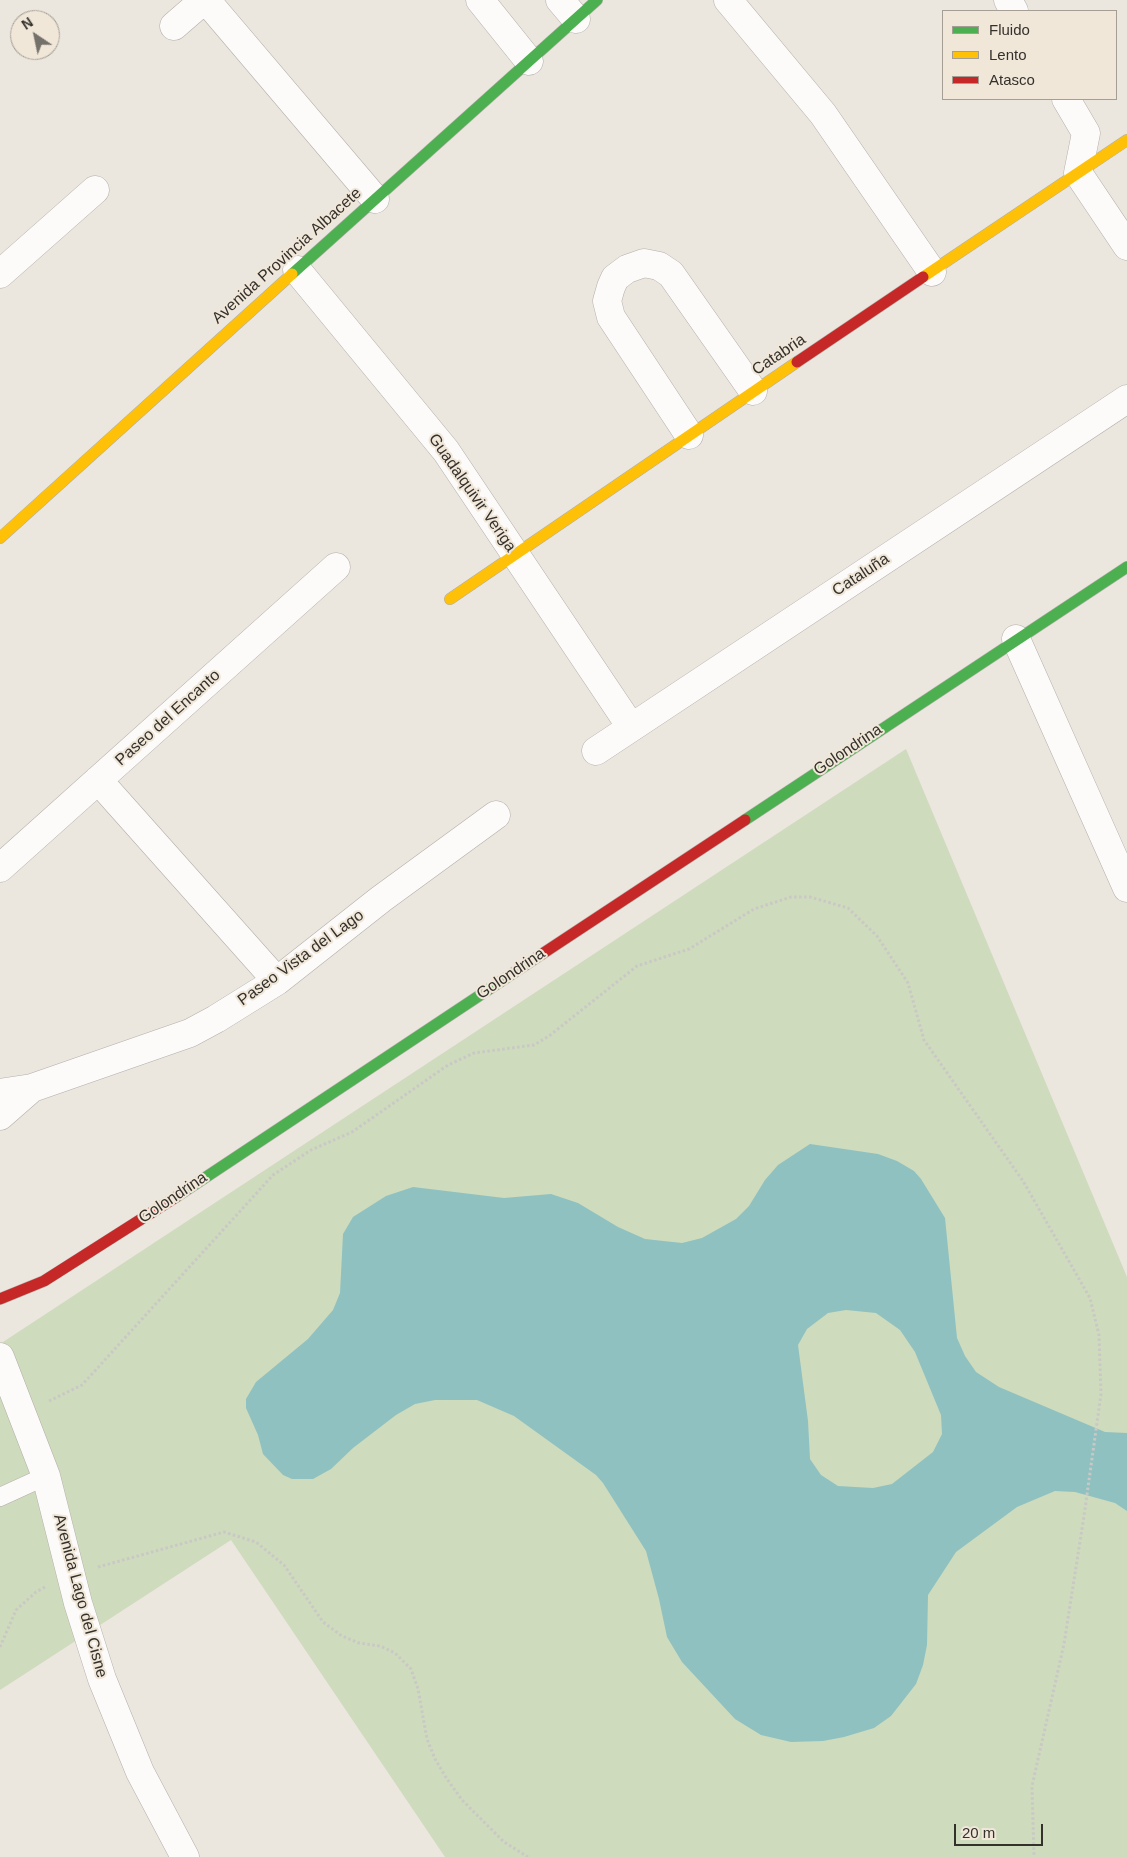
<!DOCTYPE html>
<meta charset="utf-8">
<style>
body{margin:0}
#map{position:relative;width:1127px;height:1857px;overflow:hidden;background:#ebe6de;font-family:Arial,sans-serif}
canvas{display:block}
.legend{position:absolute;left:942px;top:10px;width:175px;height:90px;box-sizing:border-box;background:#f0e7d9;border:1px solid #a59e94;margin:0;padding:6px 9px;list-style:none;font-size:15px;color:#34312c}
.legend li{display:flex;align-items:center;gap:10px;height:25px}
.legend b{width:25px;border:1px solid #a59e94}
.north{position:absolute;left:10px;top:10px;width:50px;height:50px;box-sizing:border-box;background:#f0e7d9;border:1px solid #a59e94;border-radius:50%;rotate:326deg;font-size:14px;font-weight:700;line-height:20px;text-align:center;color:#34312c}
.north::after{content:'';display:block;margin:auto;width:18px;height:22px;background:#74706a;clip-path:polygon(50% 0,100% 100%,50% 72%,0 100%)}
.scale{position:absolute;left:954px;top:1824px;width:89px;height:22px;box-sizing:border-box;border:2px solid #34312c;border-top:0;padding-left:6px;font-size:15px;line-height:18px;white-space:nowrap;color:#34312c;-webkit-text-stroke:4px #f0e7d9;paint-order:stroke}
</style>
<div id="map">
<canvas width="1127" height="1857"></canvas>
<ul class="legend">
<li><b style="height:6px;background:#4caf50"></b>Fluido</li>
<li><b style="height:6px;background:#ffc107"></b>Lento</li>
<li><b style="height:6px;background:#c62828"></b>Atasco</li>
</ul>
<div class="north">N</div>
<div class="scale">20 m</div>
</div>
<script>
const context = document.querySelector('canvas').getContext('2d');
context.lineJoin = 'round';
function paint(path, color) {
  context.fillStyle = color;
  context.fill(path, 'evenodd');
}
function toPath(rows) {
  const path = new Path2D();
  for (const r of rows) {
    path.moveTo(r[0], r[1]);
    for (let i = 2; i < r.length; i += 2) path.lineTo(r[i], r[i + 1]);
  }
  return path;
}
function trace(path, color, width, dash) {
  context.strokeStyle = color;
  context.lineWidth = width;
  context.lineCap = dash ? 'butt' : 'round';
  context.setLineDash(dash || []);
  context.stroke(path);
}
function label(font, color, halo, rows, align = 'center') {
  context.font = font + ' Arial,sans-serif';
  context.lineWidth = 4;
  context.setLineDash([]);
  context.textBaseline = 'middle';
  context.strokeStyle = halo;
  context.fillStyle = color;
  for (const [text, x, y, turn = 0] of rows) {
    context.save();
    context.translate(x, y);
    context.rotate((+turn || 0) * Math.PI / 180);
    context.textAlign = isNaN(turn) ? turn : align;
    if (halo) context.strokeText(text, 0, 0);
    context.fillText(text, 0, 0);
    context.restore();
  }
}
paint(toPath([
 [906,749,1127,1277,1127,1857,445,1857,231,1540,0,1690,0,1344]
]), '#cedbbd');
paint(toPath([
 [810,1144,878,1154,897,1161,914,1171,921,1179,945,1218,957,1338,965,1356,976,1372,999,1387,1105,1432,1127,1433,1127,1511,1115,1503,1075,1492,1055,1491,1017,1507,956,1552,928,1595,927,1645,923,1665,916,1684,891,1716,874,1728,844,1737,823,1741,791,1742,761,1735,735,1719,682,1662,667,1637,659,1599,646,1551,603,1483,596,1475,514,1416,477,1400,435,1400,415,1404,396,1415,353,1448,331,1469,313,1479,292,1479,283,1475,263,1454,258,1435,246,1408,246,1399,256,1382,308,1339,333,1310,340,1293,343,1234,353,1217,386,1196,413,1187,504,1198,551,1194,578,1203,618,1227,645,1239,682,1243,702,1238,736,1219,749,1206,765,1180,778,1165],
 [846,1310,876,1313,900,1330,915,1352,941,1415,942,1434,933,1452,892,1484,873,1488,838,1486,821,1475,810,1459,808,1421,798,1345,807,1329,828,1313]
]), '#8fc1c1');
const lane = toPath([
 [0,1497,46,1476]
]);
const street = toPath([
 [206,0,375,199],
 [480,0,529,61],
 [560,0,576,19],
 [728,0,823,114,932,272],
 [1008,0,1014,11],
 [174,26,204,0],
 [1066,99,1086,133,1078,173,1127,246],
 [297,270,446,451,631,727],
 [0,274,95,190],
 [689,435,611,317,607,301,611,287,615,278,627,269,644,263,659,266,671,274,753,391],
 [1016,639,1127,888],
 [596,751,1127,399],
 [98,780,277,981],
 [0,868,336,567],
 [0,1093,32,1088,190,1033,216,1019,277,981,381,899,496,815],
 [0,1116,32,1088],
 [0,1357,46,1476,78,1603,102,1679,140,1772,185,1857]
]);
const fast = toPath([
 [292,274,597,0],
 [745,820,1127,567],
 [176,1197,542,954]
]);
const slow = toPath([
 [923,277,1127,140],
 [0,538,292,274],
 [450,599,797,362]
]);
const jam = toPath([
 [797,362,923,277],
 [542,954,745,820],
 [0,1299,44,1281,176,1197]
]);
trace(lane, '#b2afa9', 19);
trace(street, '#b2afa9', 29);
trace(fast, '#b2afa9', 12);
trace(slow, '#b2afa9', 12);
trace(jam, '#b2afa9', 12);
trace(toPath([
 [49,1401,82,1385,273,1175,311,1150,352,1132,448,1065,474,1053,534,1045,549,1036,637,966,689,949,754,909,791,897,810,897,848,908,877,936,908,983,924,1040,1023,1181,1090,1298,1099,1335,1101,1394,1084,1516,1064,1644,1032,1786,1034,1857],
 [98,1567,224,1532,256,1542,284,1565,323,1622,342,1636,359,1643,380,1646,395,1653,411,1669,418,1689,427,1739,435,1759,447,1779,462,1800,504,1842,528,1857],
 [0,1647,16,1610,36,1592,45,1587]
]), '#cac8c5', 3, [2.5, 2.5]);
trace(lane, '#fcfbfa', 18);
trace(street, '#fcfbfa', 28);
trace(fast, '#4caf50', 11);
trace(slow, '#ffc107', 11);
trace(jam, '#c62828', 11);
label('16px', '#34312c', '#f0e7d9', [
 ["Avenida Provincia Albacete",287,256,-42],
 ["Catabria",779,355,-34],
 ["Guadalquivir Veriga",472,493,55],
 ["Cataluña",861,575,-33],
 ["Paseo del Encanto",168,718,-42],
 ["Golondrina",848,750,-34],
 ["Paseo Vista del Lago",301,958,-36],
 ["Golondrina",511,974,-34],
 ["Golondrina",173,1198,-34],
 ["Avenida Lago del Cisne",80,1596,75]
]);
</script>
